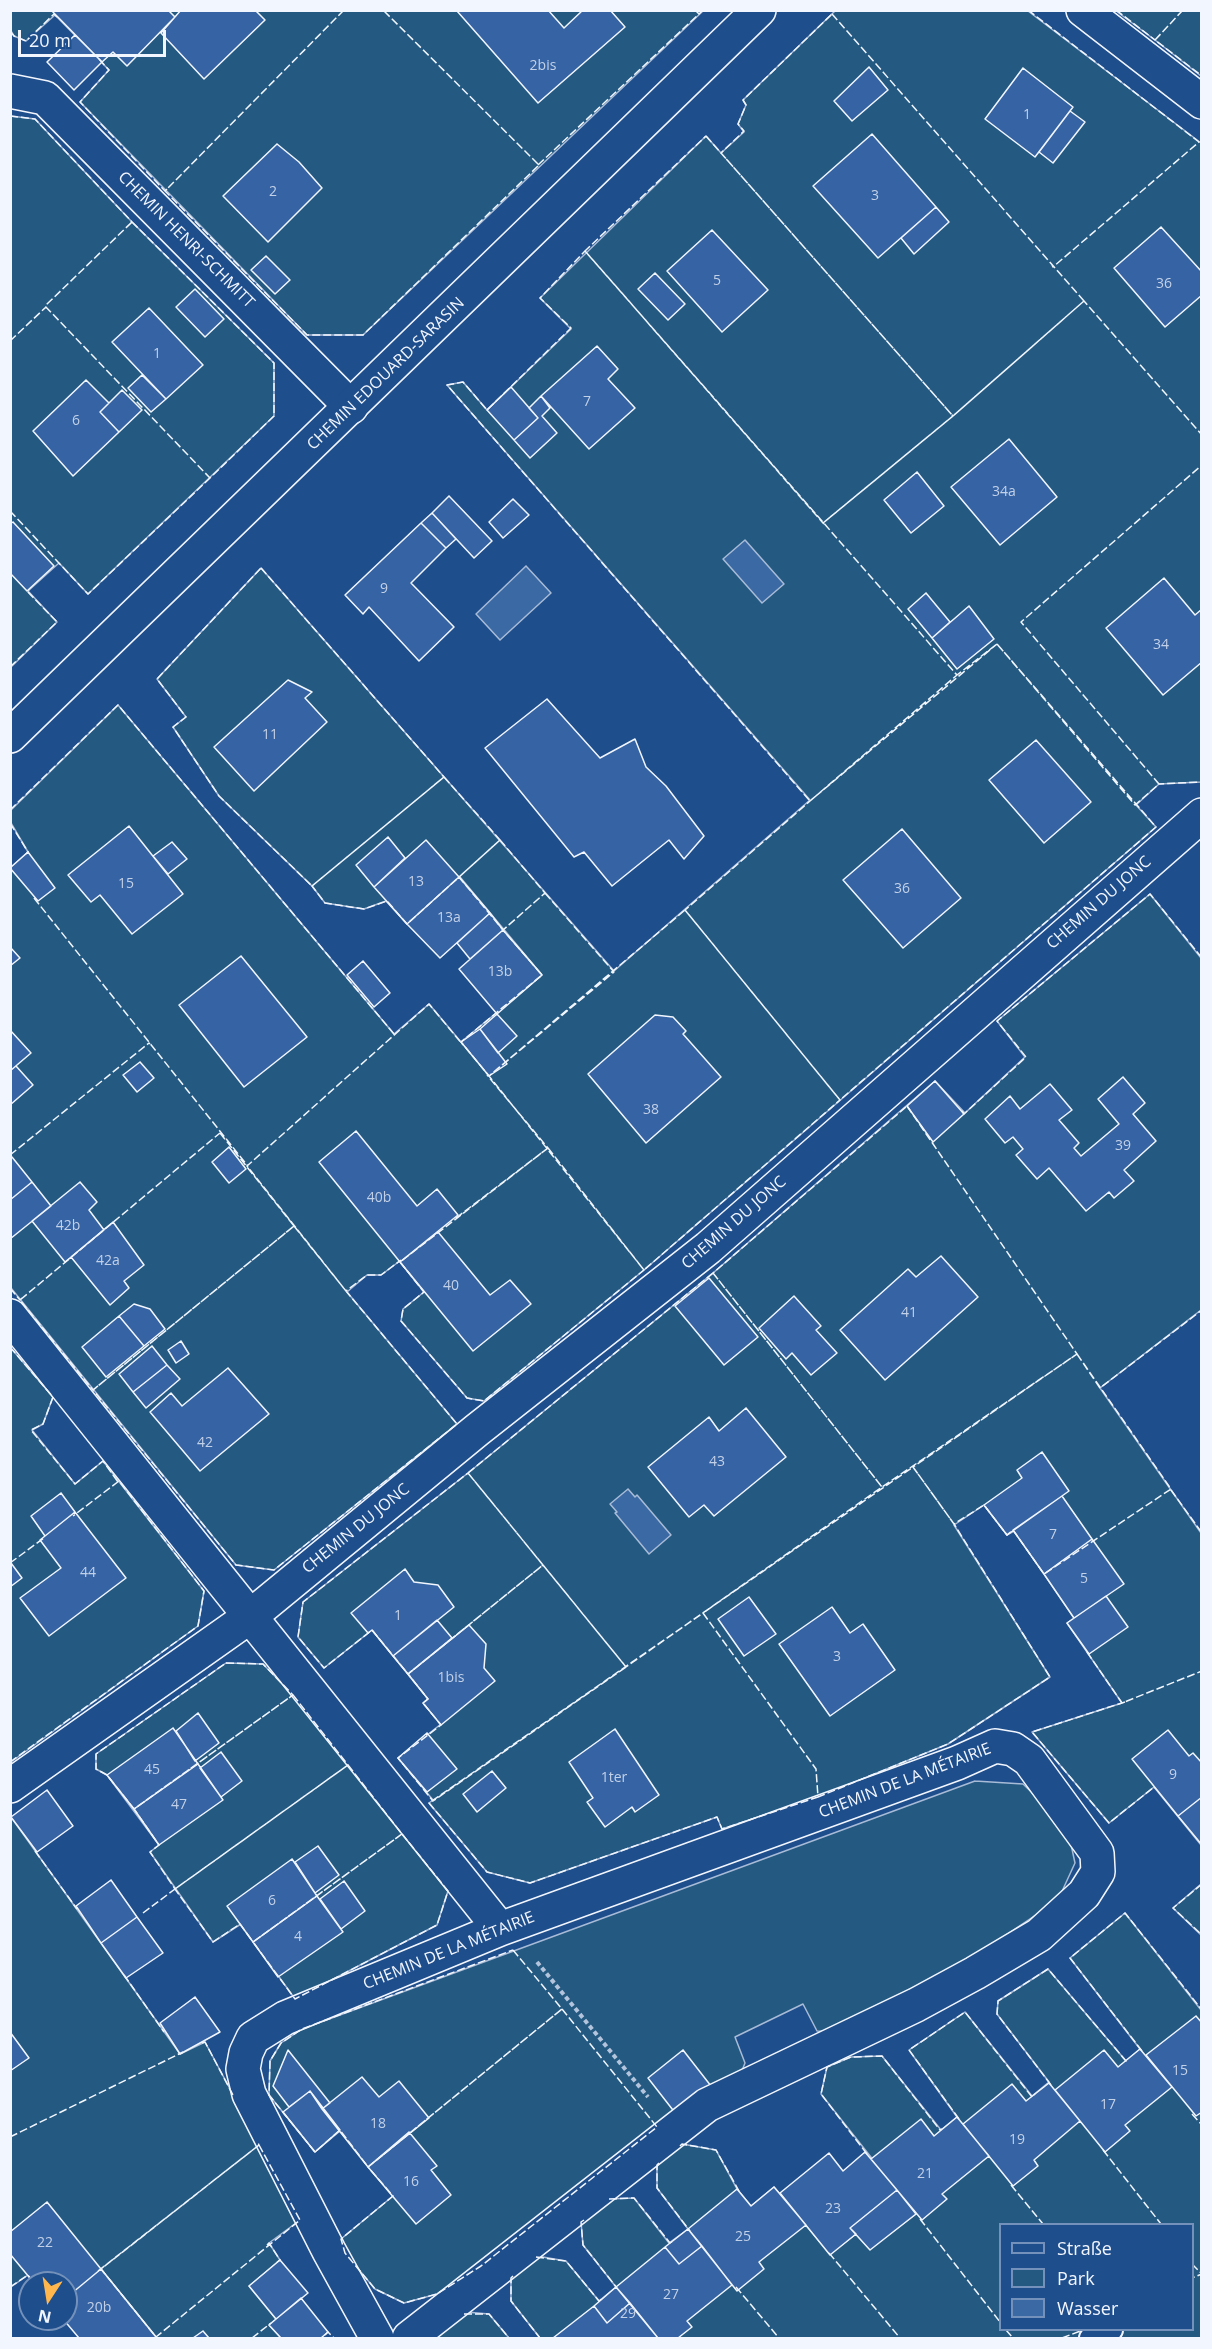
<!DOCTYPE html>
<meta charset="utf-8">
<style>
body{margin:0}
#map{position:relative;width:1212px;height:2349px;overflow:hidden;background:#1f4e8c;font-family:"Open Sans",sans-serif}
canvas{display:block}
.frame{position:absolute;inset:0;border:12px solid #f2f6ff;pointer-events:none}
.legend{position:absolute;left:999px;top:2223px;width:195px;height:108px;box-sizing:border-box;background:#1f4e8c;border:2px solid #7391ba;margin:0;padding:8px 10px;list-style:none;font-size:18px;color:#f2f6ff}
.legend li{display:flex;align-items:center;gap:12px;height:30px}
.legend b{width:30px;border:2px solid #7391ba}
.north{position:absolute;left:18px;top:2271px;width:60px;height:60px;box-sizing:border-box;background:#1f4e8c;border:2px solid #7391ba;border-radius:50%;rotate:192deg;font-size:16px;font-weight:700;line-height:24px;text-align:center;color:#f2f6ff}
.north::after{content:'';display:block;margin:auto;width:21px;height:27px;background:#ffb74d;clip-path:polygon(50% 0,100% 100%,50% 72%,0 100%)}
.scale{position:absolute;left:18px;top:30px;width:148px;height:27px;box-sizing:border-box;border:3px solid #f2f6ff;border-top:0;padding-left:8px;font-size:18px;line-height:21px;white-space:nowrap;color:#f2f6ff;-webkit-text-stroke:4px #1f4e8c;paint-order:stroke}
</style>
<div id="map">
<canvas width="1212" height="2349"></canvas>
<div class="frame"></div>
<ul class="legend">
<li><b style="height:8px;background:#1f4e8c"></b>Straße</li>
<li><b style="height:16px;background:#245a82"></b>Park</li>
<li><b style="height:16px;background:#3b69a3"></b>Wasser</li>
</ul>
<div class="north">N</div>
<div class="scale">20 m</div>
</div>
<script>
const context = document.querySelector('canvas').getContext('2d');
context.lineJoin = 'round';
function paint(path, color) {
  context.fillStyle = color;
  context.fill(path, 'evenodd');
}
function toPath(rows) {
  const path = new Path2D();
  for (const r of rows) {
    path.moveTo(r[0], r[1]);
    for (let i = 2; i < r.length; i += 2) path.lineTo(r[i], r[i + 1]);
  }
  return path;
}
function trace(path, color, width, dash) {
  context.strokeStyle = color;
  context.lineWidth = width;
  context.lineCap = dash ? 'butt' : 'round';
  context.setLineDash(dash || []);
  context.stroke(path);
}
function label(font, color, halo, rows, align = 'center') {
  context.font = font + ' "Open Sans",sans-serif';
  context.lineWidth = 4.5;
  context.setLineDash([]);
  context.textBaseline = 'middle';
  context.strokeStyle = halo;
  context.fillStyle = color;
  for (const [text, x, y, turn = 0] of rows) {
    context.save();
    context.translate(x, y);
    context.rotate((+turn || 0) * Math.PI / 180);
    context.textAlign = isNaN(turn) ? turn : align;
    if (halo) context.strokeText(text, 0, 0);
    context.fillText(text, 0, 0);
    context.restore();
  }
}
const green = toPath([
 [11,10,703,11,363,335,307,335,80,102,109,70,55,15,26,41,14,36,11,31,11,10],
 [835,11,1028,11,1201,143,1201,782,1159,784,1136,805,1156,827,644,1270,484,1401,467,1398,401,1321,403,1309,424,1292,400,1262,416,1249,381,1275,367,1275,347,1292,457,1424,274,1570,236,1565,11,1288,10,868,28,852,11,823,11,810,118,705,394,1034,429,1004,461,1042,542,975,460,877,407,924,386,901,364,909,325,903,312,886,219,796,173,727,186,717,157,679,261,568,614,971,810,800,447,385,463,382,487,410,571,329,540,298,706,136,721,153,744,132,738,124,746,105,743,100,835,11],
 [1116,11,1201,11,1201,76,1155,40,1116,11],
 [11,116,35,119,132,222,274,363,274,416,88,594,59,563,28,591,57,622,11,667,11,116],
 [1150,894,1201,958,1201,1310,1100,1388,1201,1533,1201,1845,1154,1787,1109,1823,1032,1732,1122,1703,1067,1623,1074,1618,1044,1574,1014,1531,1007,1535,984,1505,954,1525,1050,1677,948,1744,818,1797,722,1829,717,1817,530,1883,487,1872,429,1803,433,1800,398,1758,441,1724,423,1703,428,1699,372,1630,324,1668,298,1637,303,1602,468,1473,713,1273,935,1081,965,1113,1025,1057,997,1021,1150,894],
 [10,1347,53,1397,43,1424,32,1430,75,1484,103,1461,204,1591,198,1626,11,1762,10,1347],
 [226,1663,263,1664,293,1695,448,1891,437,1925,295,1999,241,1924,213,1942,150,1852,159,1845,107,1775,96,1769,96,1754,226,1663],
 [975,1781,1023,1784,1067,1826,1075,1863,1058,1900,951,1972,837,2032,817,2031,803,2004,735,2037,745,2063,739,2078,481,2266,437,2294,404,2303,375,2289,345,2253,341,2239,393,2196,340,2131,315,2152,269,2095,270,2061,281,2043,302,2029,975,1781],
 [11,1817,180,2054,205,2042,300,2220,269,2243,280,2260,249,2286,276,2319,269,2325,281,2338,157,2338,101,2269,66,2298,66,2283,28,2275,11,2287,11,1817],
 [1201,1884,1201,1935,1173,1908,1201,1884],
 [1125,1913,1201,2010,1201,2338,540,2338,511,2301,511,2278,537,2256,566,2261,599,2301,616,2287,583,2245,581,2222,609,2199,634,2198,669,2243,688,2229,657,2188,657,2165,682,2144,716,2150,737,2189,751,2206,774,2187,830,2254,856,2234,870,2249,916,2214,821,2094,827,2067,851,2057,882,2056,941,2130,957,2117,909,2050,965,2012,1032,2096,1049,2082,997,2014,998,2001,1048,1969,1126,2061,1140,2049,1070,1958,1125,1913],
 [1000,2224,1192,2224,1192,2330,1000,2330,1000,2224],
 [466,2312,489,2314,509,2338,435,2338,466,2312]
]);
paint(green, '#245a82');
trace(green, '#a8bbd7', 1.5);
const water = toPath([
 [745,540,784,584,762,603,723,559,745,540],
 [526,566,551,593,500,640,476,614,526,566],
 [628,1489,635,1497,637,1495,671,1535,649,1554,615,1513,617,1512,610,1504,628,1489]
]);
paint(water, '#3b69a3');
trace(water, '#a8bbd7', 1.5);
const building = toPath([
 [51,10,168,10,175,17,127,66,113,52,102,62,51,10],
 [181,10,255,10,265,20,204,79,161,33,181,10],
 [548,10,564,28,583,10,610,10,625,27,538,103,457,11,548,10],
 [75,35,102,62,74,90,47,62,75,35],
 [869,67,888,90,852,121,834,101,869,67],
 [1023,68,1073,107,1035,157,985,119,1023,68],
 [1070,111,1085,122,1053,163,1039,152,1070,111],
 [872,134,936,207,878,258,813,186,872,134],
 [277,144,299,162,322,188,268,242,223,196,277,144],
 [936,207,949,222,914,254,901,238,936,207],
 [1161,227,1202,272,1202,295,1165,327,1114,268,1161,227],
 [712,230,768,290,722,332,667,271,712,230],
 [266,256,290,280,275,294,251,270,266,256],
 [655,273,685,304,668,320,638,289,655,273],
 [195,289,224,319,205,337,176,307,195,289],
 [149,308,203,365,166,399,112,342,149,308],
 [597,346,618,369,608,379,635,408,589,449,541,396,597,346],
 [142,375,166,399,151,412,128,388,142,375],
 [86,380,109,403,100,412,119,432,73,476,33,431,86,380],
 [511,387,538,418,514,440,487,410,511,387],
 [122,390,142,410,119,432,100,412,122,390],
 [541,396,550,408,542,416,557,433,530,458,514,440,538,418,529,408,541,396],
 [1009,439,1057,497,1000,545,951,487,1009,439],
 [917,472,944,506,911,533,884,500,917,472],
 [449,496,492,541,474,558,432,513,449,496],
 [513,499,529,515,503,538,489,522,513,499],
 [432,513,456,539,446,548,421,523,432,513],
 [13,522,54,566,27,591,10,573,10,524,13,522],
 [421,523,446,548,411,583,454,627,419,661,369,607,363,614,345,595,421,523],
 [1164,578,1195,615,1202,609,1202,662,1163,695,1106,628,1164,578],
 [926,593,950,622,932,638,908,609,926,593],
 [969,606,994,639,957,669,932,638,969,606],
 [288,680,312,692,305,698,327,722,254,791,214,747,288,680],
 [547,699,600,758,635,739,646,767,666,786,704,836,684,859,669,840,612,886,584,852,574,857,485,748,547,699],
 [1036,740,1091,802,1044,843,989,780,1036,740],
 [129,826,183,894,132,934,100,895,91,902,68,875,129,826],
 [902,829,961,898,903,948,843,880,902,829],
 [388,837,405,858,374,887,356,865,388,837],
 [426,840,459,877,407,924,374,887,426,840],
 [172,842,187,859,168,874,153,856,172,842],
 [28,852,55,888,38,901,10,868,28,852],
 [459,877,490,913,440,958,407,924,459,877],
 [490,913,503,930,470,959,457,943,490,913],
 [503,930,542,975,497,1014,459,969,503,930],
 [10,947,20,958,10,966,10,947],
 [241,956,307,1037,244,1087,179,1005,241,956],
 [363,961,390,993,374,1007,347,975,363,961],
 [497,1014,517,1036,498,1053,480,1029,497,1014],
 [655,1015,673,1017,686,1031,683,1034,721,1077,646,1143,588,1074,655,1015],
 [480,1029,507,1064,489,1076,461,1042,480,1029],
 [10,1030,31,1053,10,1071,10,1030],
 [140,1062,154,1078,137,1092,123,1075,140,1062],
 [16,1066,33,1085,10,1105,10,1071,16,1066],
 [1123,1077,1145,1103,1133,1114,1156,1141,1124,1170,1134,1181,1114,1198,1109,1192,1086,1211,1049,1168,1037,1179,1016,1155,1023,1149,1013,1137,1005,1143,985,1119,1010,1096,1020,1109,1050,1084,1072,1110,1059,1120,1079,1143,1074,1148,1081,1156,1119,1124,1098,1099,1123,1077],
 [935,1081,964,1114,933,1142,907,1106,935,1081],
 [356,1131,417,1206,437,1189,458,1215,400,1262,319,1162,356,1131],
 [229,1147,246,1169,229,1183,212,1162,229,1147],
 [12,1157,32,1182,10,1200,10,1158,12,1157],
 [32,1182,51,1206,10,1239,10,1200,32,1182],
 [80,1182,97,1202,89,1210,104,1230,65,1262,32,1221,80,1182],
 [113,1222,144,1265,124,1281,129,1288,110,1305,71,1257,113,1222],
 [438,1232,490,1295,510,1280,531,1304,473,1351,400,1262,438,1232],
 [941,1256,978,1297,885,1380,840,1330,908,1269,916,1277,941,1256],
 [709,1278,758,1337,724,1365,675,1306,709,1278],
 [794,1296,821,1326,816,1330,837,1353,811,1375,792,1353,786,1359,759,1328,794,1296],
 [134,1304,150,1309,165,1329,144,1346,119,1316,134,1304],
 [119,1316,144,1346,106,1377,82,1347,119,1316],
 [181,1341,189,1354,176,1363,168,1350,181,1341],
 [152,1346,167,1365,133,1392,119,1374,152,1346],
 [167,1365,180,1379,146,1408,133,1392,167,1365],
 [228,1368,269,1414,200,1471,150,1412,171,1393,182,1406,228,1368],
 [746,1408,786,1457,714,1516,704,1505,689,1517,648,1467,709,1417,719,1431,746,1408],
 [1042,1452,1069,1491,1007,1535,984,1505,1022,1478,1017,1470,1042,1452],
 [61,1493,75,1512,45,1536,31,1516,61,1493],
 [1062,1496,1092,1539,1044,1574,1013,1530,1062,1496],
 [75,1512,126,1578,49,1636,20,1598,61,1568,40,1540,75,1512],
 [1092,1539,1124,1584,1074,1618,1044,1574,1092,1539],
 [11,1563,22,1578,10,1587,10,1564,11,1563],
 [405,1569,414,1582,438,1585,454,1607,393,1656,372,1630,368,1633,351,1613,405,1569],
 [1106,1596,1128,1627,1089,1654,1067,1623,1106,1596],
 [749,1597,776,1634,744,1656,718,1619,749,1597],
 [832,1607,850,1633,863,1624,895,1670,830,1716,779,1644,832,1607],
 [437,1620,452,1638,408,1674,393,1656,437,1620],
 [469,1625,486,1644,484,1668,495,1681,441,1725,423,1703,428,1699,408,1674,469,1625],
 [198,1713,219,1743,195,1761,176,1731,198,1713],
 [173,1728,198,1764,134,1809,107,1775,173,1728],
 [615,1729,659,1795,635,1812,632,1807,605,1827,587,1802,593,1798,569,1762,615,1729],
 [1168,1730,1189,1756,1193,1753,1202,1763,1202,1797,1178,1816,1132,1759,1168,1730],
 [427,1733,457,1769,427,1792,398,1758,427,1733],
 [221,1752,242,1781,221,1797,200,1768,221,1752],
 [198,1764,223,1800,159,1845,134,1809,198,1764],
 [492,1771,506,1788,477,1812,463,1794,492,1771],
 [47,1790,73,1826,37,1852,11,1817,47,1790],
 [1202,1797,1202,1845,1178,1816,1202,1797],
 [318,1846,339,1875,315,1893,295,1862,318,1846],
 [292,1859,317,1896,253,1942,227,1906,292,1859],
 [111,1880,137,1917,101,1943,76,1906,111,1880],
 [344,1881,365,1911,341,1929,320,1899,344,1881],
 [317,1896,343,1932,278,1977,253,1942,317,1896],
 [137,1917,163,1953,126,1978,101,1943,137,1917],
 [195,1997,220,2032,180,2054,160,2023,195,1997],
 [1196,2016,1202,2023,1202,2112,1196,2116,1146,2055,1196,2016],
 [10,2032,29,2058,10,2071,10,2032],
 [1140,2049,1172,2087,1125,2125,1130,2131,1105,2152,1055,2090,1104,2050,1118,2067,1140,2049],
 [288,2050,330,2103,322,2109,310,2091,289,2107,273,2086,288,2050],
 [683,2050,711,2086,676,2114,648,2078,683,2050],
 [362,2077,379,2097,399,2081,429,2118,368,2167,322,2109,362,2077],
 [1049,2083,1080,2121,1034,2160,1038,2166,1013,2186,963,2124,1012,2084,1026,2101,1049,2083],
 [310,2091,340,2130,315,2152,283,2112,310,2091],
 [957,2117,989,2156,942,2194,947,2199,922,2220,871,2159,921,2119,934,2136,957,2117],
 [409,2132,437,2166,431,2170,451,2195,416,2224,368,2167,409,2132],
 [865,2152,897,2190,850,2228,856,2234,830,2255,780,2193,829,2153,843,2171,865,2152],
 [774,2187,806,2225,759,2262,764,2269,737,2291,688,2229,737,2189,751,2206,774,2187],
 [897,2190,916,2214,870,2250,850,2228,897,2190],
 [47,2202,101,2269,66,2298,66,2283,34,2283,10,2254,10,2232,47,2202],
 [688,2229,702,2246,679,2264,665,2247,688,2229],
 [702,2246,732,2285,687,2321,692,2327,678,2338,658,2338,616,2287,665,2247,679,2264,702,2246],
 [280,2260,308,2293,276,2319,249,2286,280,2260],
 [101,2269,156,2337,154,2338,79,2338,63,2319,66,2319,66,2298,101,2269],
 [616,2287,630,2303,607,2323,594,2306,616,2287],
 [301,2298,328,2332,321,2338,281,2338,269,2325,301,2298],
 [630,2303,658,2338,553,2338,594,2306,607,2323,630,2303],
 [203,2331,209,2338,193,2338,203,2331]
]);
paint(building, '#3563a3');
trace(building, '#f2f6ff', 1.5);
const lane = toPath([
 [1091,2338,1111,2330]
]);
const street = toPath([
 [1083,10,1202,102],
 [10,91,45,98,351,407],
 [10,1316,500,1929],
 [10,1786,252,1615,477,1430,708,1248,1202,815],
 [377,2338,329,2251,249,2094,243,2069,246,2053,253,2038,285,2018,500,1929,957,1763,995,1746,1013,1749,1029,1760,1097,1853,1098,1872,1084,1894,1039,1935,975,1973,916,2005,707,2105,409,2338]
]);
const secondary = toPath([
 [10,736,759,10]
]);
trace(lane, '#f2f6ff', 26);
trace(street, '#f2f6ff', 36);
trace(secondary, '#f2f6ff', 36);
trace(toPath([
 [537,1962,648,2097]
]), '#b3c4dc', 4, [4.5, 3]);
trace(lane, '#1f4e8c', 22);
trace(street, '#1f4e8c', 33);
trace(secondary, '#1f4e8c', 33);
trace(toPath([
 [344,10,165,191,307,335,363,335,539,165,383,10],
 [1028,10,1199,142,1053,267,1052,265],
 [1116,10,1155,40,1156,39],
 [1183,10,1155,40,1202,76],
 [832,14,1084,301,953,416,721,153,744,131,738,124,746,105,743,100,832,14],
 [10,31,14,36,26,41,54,14,57,17],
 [99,59,109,70,80,102,165,191,167,189],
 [10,116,35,119,132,222,131,223],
 [706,136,953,416,823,523,585,251,706,136],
 [538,165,699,14,695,10,699,14,703,10],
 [132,222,274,363,274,416,210,478,45,306,132,222],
 [585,251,957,675,810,801,447,385,463,382,487,410,571,328,540,298,585,251],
 [10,341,46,307],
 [10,511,88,594,210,478],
 [824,524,823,523,953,416,1084,301,1202,435],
 [261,568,444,777,312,886,219,796,173,727,186,717,157,679,261,568],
 [997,644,1156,827,840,1100,685,910,810,801,997,644],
 [10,667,57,622,27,591,29,590],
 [955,673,957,675,997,644,1135,805,1159,784,1021,622,1202,465],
 [444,777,500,840,407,924,387,901,364,909,325,903,312,886,444,777],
 [1157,782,1159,784,1202,782],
 [10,810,118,705,394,1034,392,1035],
 [10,823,28,852,26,854],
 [500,840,545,893,503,930,459,877,500,840],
 [545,893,614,972,489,1076,461,1042,542,975,503,930,545,893],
 [34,898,247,1165],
 [685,910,840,1100,644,1270,489,1076,685,910],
 [907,1106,1077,1354,882,1487,713,1273,907,1106],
 [962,1111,964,1114,1026,1057,997,1021,1150,894,1202,958],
 [220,1133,294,1226,93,1390,20,1300,220,1133],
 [548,1148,644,1270,484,1401,467,1398,401,1321,403,1309,424,1292,400,1262,548,1148],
 [10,1155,149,1043,150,1044],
 [456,1218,548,1148,487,1075],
 [294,1226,346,1291,367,1275,381,1275,401,1260],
 [294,1226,93,1390,236,1565,274,1570,457,1424,346,1291,247,1166,429,1004,463,1045],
 [713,1273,882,1487,626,1667,468,1473,713,1273],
 [10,1288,20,1300,22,1298],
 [10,1347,53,1397,43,1424,31,1430,75,1484,103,1461,118,1482],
 [1077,1354,1100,1388,1202,1310],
 [1077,1354,1171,1489,1044,1574,1013,1530,1007,1535,984,1505,954,1524,913,1467,1077,1354],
 [913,1467,954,1524,1050,1677,948,1744,818,1797,816,1769,703,1613,913,1467],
 [468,1473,543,1565,408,1674,372,1630,324,1668,298,1637,303,1602,468,1473],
 [1171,1490,1202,1533],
 [10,1563,44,1538],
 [543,1565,626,1667,433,1801,398,1758,441,1725,423,1703,428,1699,408,1674,543,1565],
 [703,1613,816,1769,818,1797,722,1829,717,1817,530,1883,487,1872,429,1803,703,1613],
 [1087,1652,1122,1703,1202,1671],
 [226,1663,263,1664,293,1695,134,1809,107,1775,96,1769,96,1754,226,1663],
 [293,1695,348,1765,175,1889,150,1852,159,1845,134,1809,293,1695],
 [1125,1702,1032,1732,1109,1823,1154,1787,1155,1788],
 [10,1762,198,1626,204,1591,119,1481,73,1516],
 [348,1765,402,1834,253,1942,240,1924,213,1942,175,1889,348,1765],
 [402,1834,448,1891,437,1925,295,1999,253,1942,402,1834],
 [35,1851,77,1909],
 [1202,1884,1173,1908,1202,1935],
 [143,1913,175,1889],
 [513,1950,562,2009,368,2167,340,2130,315,2152,269,2095,270,2061,281,2043,302,2029,513,1950],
 [124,1975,164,2032],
 [562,2009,657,2127,481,2266,437,2294,404,2303,375,2289,345,2253,341,2239,393,2196,368,2167,562,2009],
 [202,2043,205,2042,234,2097],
 [1142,2051,1070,1958,1125,1913,1202,2010],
 [1051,2085,997,2014,998,2001,1048,1969,1126,2061,1128,2059],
 [1192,2114,1202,2125],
 [959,2119,909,2050,965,2012,1032,2097,1035,2094],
 [10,2137,183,2052],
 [259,2145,300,2220,156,2337,101,2269,259,2145],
 [680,2146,682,2144,716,2150,739,2191],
 [1103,2150,1161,2224],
 [867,2154,821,2094,827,2067,851,2057,882,2056,940,2130,942,2129],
 [659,2163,657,2165,657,2188,690,2231],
 [1011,2185,1043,2224],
 [609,2199,634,2198,670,2243,673,2241],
 [920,2219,1000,2322],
 [584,2220,581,2222,583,2245,617,2288],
 [267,2245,269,2243,280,2260,277,2262],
 [829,2253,900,2338],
 [536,2257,566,2261,599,2301,603,2298],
 [1192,2264,1202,2274,1192,2278],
 [98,2271,259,2145,258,2143],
 [513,2276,511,2278,511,2301,540,2338],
 [10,2287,28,2275,30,2278],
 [736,2287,779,2338],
 [464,2314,489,2314,509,2338],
 [1006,2330,1013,2338],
 [325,2335,328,2332,334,2338],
 [252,2338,271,2323],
 [1062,2338,1083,2330]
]), '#f2f6ff', 1.5, [8, 3]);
label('14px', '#c3d1e8', null, [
 ["2bis",543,66],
 ["1",1027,115],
 ["2",273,192],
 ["3",875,196],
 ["5",717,281],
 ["36",1164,284],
 ["1",157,354],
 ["7",587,402],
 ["6",76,421],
 ["34a",1004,492],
 ["9",384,589],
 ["34",1161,645],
 ["11",270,735],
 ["13",416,882],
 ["15",126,884],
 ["36",902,889],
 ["13a",449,918],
 ["13b",500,972],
 ["38",651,1110],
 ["39",1123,1146],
 ["40b",379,1198],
 ["42b",68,1226],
 ["42a",108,1261],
 ["40",451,1286],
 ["41",909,1313],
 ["42",205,1443],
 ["43",717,1462],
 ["7",1053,1535],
 ["44",88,1573],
 ["5",1084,1579],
 ["1",398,1616],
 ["3",837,1657],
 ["1bis",451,1678],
 ["45",152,1770],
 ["9",1173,1775],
 ["1ter",614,1778],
 ["47",179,1805],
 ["6",272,1901],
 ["4",298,1937],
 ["15",1180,2071],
 ["17",1108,2105],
 ["18",378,2124],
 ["19",1017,2140],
 ["21",925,2174],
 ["16",411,2182],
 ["23",833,2209],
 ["25",743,2237],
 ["22",45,2243],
 ["27",671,2295],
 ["20b",99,2308],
 ["29",628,2314]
]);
label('16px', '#f2f6ff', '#1f4e8c', [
 ["CHEMIN HENRI-SCHMITT",186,240,45],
 ["CHEMIN EDOUARD-SARASIN",386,374,-44],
 ["CHEMIN DU JONC",1099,903,-41],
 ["CHEMIN DU JONC",734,1223,-41],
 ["CHEMIN DU JONC",356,1529,-39],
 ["CHEMIN DE LA MÉTAIRIE",905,1781,-21],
 ["CHEMIN DE LA MÉTAIRIE",449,1951,-22]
]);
</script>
